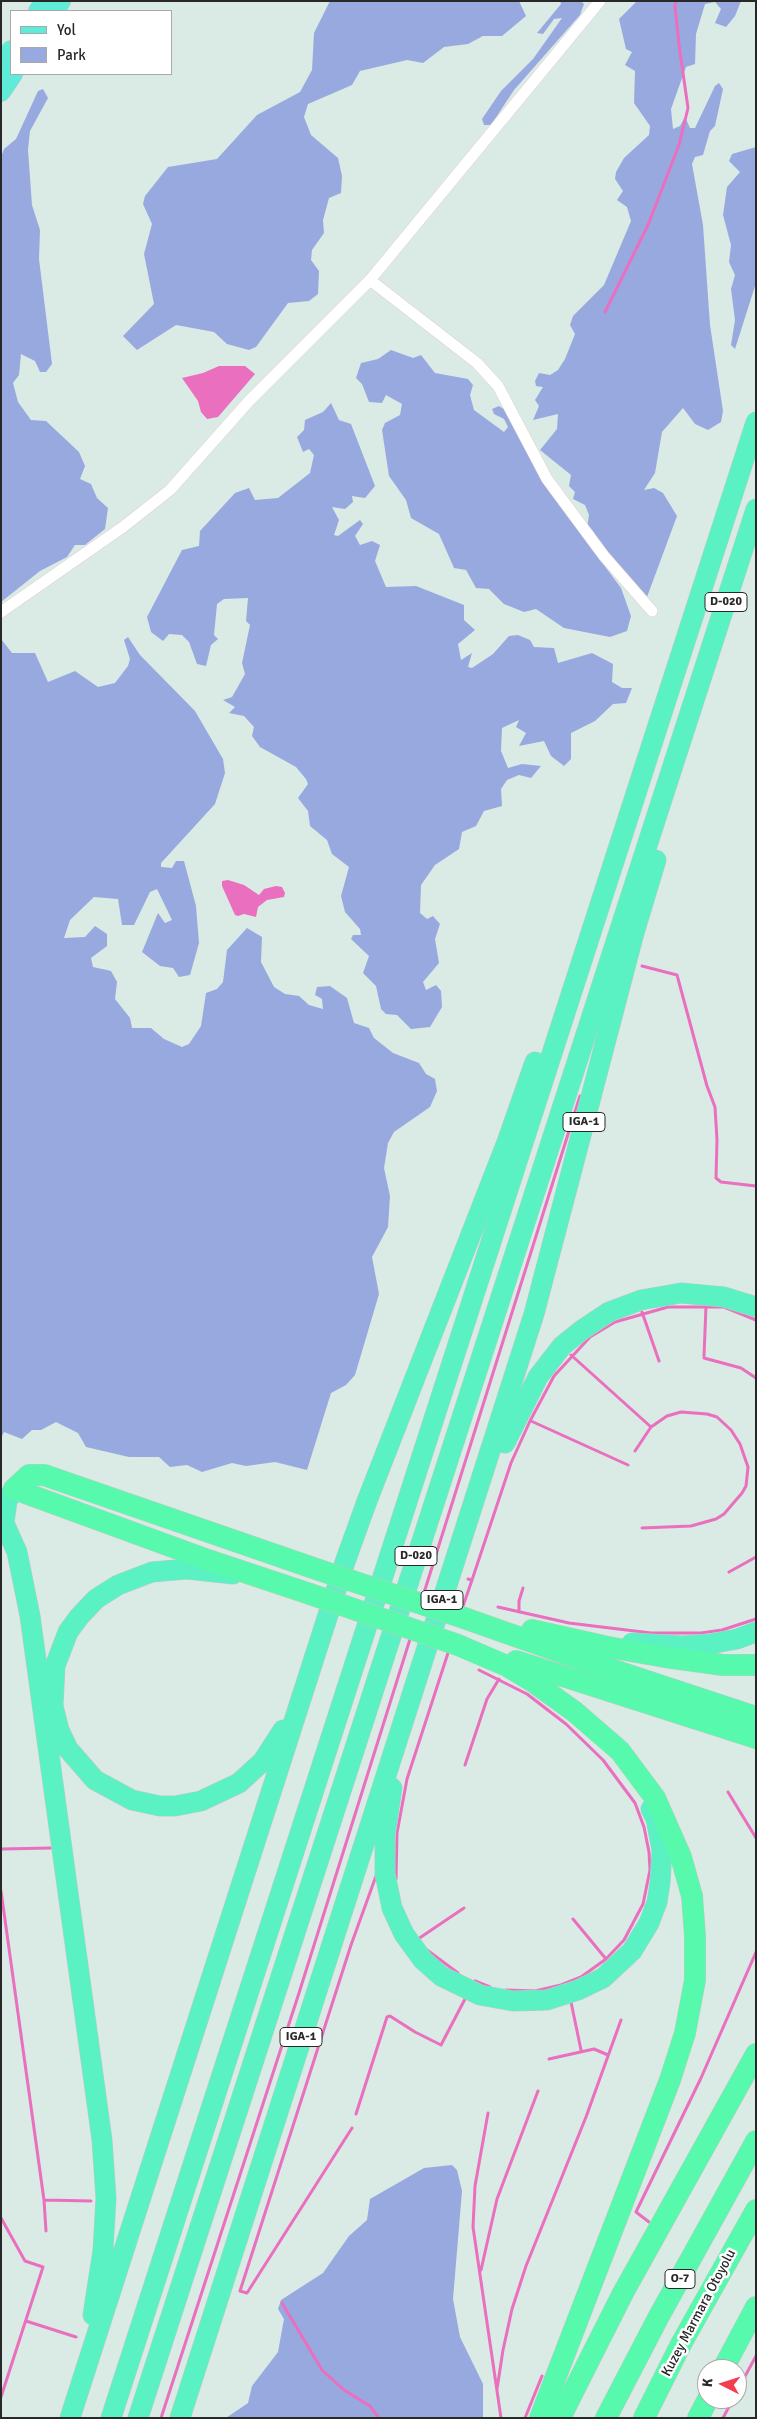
<!DOCTYPE html>
<style>
body{margin:0}
#map{position:relative;width:757px;height:2419px;overflow:hidden;background:#daeae5;font-family:Signika,sans-serif}
canvas{display:block}
.frame{position:absolute;inset:0;border:2px solid #282828;pointer-events:none}
.legend{position:absolute;left:10px;top:10px;width:162px;height:65px;box-sizing:border-box;background:#fff;border:1px solid #a9a9a9;margin:0;padding:6px 9px;list-style:none;font-size:15px;color:#282828}
.legend li{display:flex;align-items:center;gap:10px;height:25px}
.legend b{width:25px;border:1px solid #a9a9a9}
.north{position:absolute;left:697px;top:2359px;width:50px;height:50px;box-sizing:border-box;background:#fff;border:1px solid #a9a9a9;border-radius:50%;rotate:275deg;font-size:14px;font-weight:700;line-height:20px;text-align:center;color:#282828}
.north::after{content:'';display:block;margin:auto;width:18px;height:22px;background:#f43e4e;clip-path:polygon(50% 0,100% 100%,50% 72%,0 100%)}
</style>
<div id="map">
<canvas width="757" height="2419"></canvas>
<div class="frame"></div>
<ul class="legend">
<li><b style="height:6px;background:#5eecd9"></b>Yol</li>
<li><b style="height:14px;background:#98a9e0"></b>Park</li>
</ul>
<div class="north">K</div>
</div>
<script>
const context = document.querySelector('canvas').getContext('2d');
context.lineJoin = 'round';
function paint(path, color) {
  context.fillStyle = color;
  context.fill(path, 'evenodd');
}
function toPath(rows) {
  const path = new Path2D();
  for (const r of rows) {
    path.moveTo(r[0], r[1]);
    for (let i = 2; i < r.length; i += 2) path.lineTo(r[i], r[i + 1]);
  }
  return path;
}
function trace(path, color, width, dash) {
  context.strokeStyle = color;
  context.lineWidth = width;
  context.lineCap = dash ? 'butt' : 'round';
  context.setLineDash(dash || []);
  context.stroke(path);
}
function label(font, color, halo, rows, align = 'center') {
  context.font = font + ' Signika,sans-serif';
  context.lineWidth = 5;
  context.setLineDash([]);
  context.textBaseline = 'middle';
  context.strokeStyle = halo;
  context.fillStyle = color;
  for (const [text, x, y, turn = 0] of rows) {
    context.save();
    context.translate(x, y);
    context.rotate((+turn || 0) * Math.PI / 180);
    context.textAlign = isNaN(turn) ? turn : align;
    if (halo) context.strokeText(text, 0, 0);
    context.fillText(text, 0, 0);
    context.restore();
  }
}
paint(toPath([
 [330,1,519,1,526,16,502,36,483,36,468,44,444,47,423,63,407,60,360,71,352,85,308,104,304,117,311,135,338,158,342,176,341,193,329,198,323,220,324,233,312,250,311,260,319,271,318,294,309,301,288,303,256,347,249,350,227,344,214,332,176,325,137,350,123,336,154,304,144,254,152,224,143,204,145,196,168,167,217,159,257,115,300,92,312,70,314,33],
 [560,1,581,1,584,4,580,15,514,90,491,125,484,125,482,119,501,91,533,59,562,18,554,19,543,34,537,33,561,4],
 [637,1,741,1,735,16,726,27,715,23,721,9,715,2,705,4,696,34,695,64,686,67,671,109,673,129,680,126,685,117,690,128,695,128,715,86,719,83,723,89,715,126,710,131,703,155,695,157,692,164,703,225,710,325,723,411,721,422,708,430,695,424,683,408,662,432,655,473,644,490,654,488,663,493,677,516,647,597,607,557,593,531,587,528,589,515,585,505,573,499,575,492,569,486,571,475,540,450,557,429,558,414,533,420,539,406,535,400,543,387,536,386,535,381,539,373,550,375,558,370,565,359,575,334,570,325,573,316,604,285,631,221,627,207,617,200,623,191,615,179,616,172,624,158,649,135,650,126,634,103,635,71,625,65,632,52,626,49,619,19],
 [43,89,48,98,30,131,28,150,32,205,40,230,39,259,52,364,46,372,40,372,35,361,21,354,19,375,13,383,18,402,31,420,46,421,79,452,85,466,80,479,91,484,97,498,108,508,105,529,85,545,75,545,67,557,40,571,1,602,1,157,4,149,16,139,38,91],
 [756,147,756,283,735,349,731,345,735,320,731,289,735,275,729,262,731,245,723,215,727,187,740,172,729,161,732,154],
 [391,350,413,358,421,355,435,373,468,379,473,385,470,395,474,410,504,432,508,427,504,419,494,414,492,409,499,406,505,410,548,490,621,588,631,616,627,631,610,637,564,628,536,609,524,612,504,604,489,589,476,588,466,570,454,568,439,534,411,518,406,500,389,476,382,430,385,423,400,415,402,404,386,395,382,403,369,402,362,384,356,378,361,363,378,359],
 [331,403,339,420,351,424,375,486,365,498,352,496,353,502,345,509,332,507,339,520,334,535,338,536,360,520,363,524,355,536,360,545,372,541,380,545,375,561,386,587,416,586,464,605,464,620,475,630,458,644,461,660,472,653,468,667,472,668,493,654,509,636,518,635,530,640,534,647,554,648,558,663,592,653,613,664,612,682,622,688,632,688,626,703,613,704,595,721,571,733,571,759,564,766,551,756,544,741,519,746,526,733,516,727,519,720,502,728,501,751,508,768,522,764,541,766,531,778,519,775,507,780,501,789,502,806,484,811,476,826,462,832,459,849,435,865,421,885,420,913,427,919,433,916,440,924,435,939,439,963,423,982,426,990,436,985,441,991,442,1007,430,1027,411,1029,397,1015,386,1014,381,1009,376,986,363,973,369,956,351,939,353,935,361,935,360,929,345,912,341,896,349,867,332,854,327,840,310,826,308,811,298,798,308,784,306,779,296,767,260,747,252,736,254,727,244,716,229,713,235,707,223,700,232,697,245,674,242,663,250,625,246,621,248,598,224,599,217,604,214,635,218,639,211,645,206,666,197,664,189,642,182,635,169,634,163,641,151,632,147,617,182,550,199,546,200,531,235,493,249,488,255,500,278,498,310,473,314,455,309,449,303,452,297,437,304,430,305,420,323,412],
 [128,637,140,655,195,711,223,759,225,773,215,804,161,863,161,867,172,868,176,861,184,861,196,906,199,943,190,975,179,977,173,968,160,966,142,952,158,913,165,923,172,920,157,889,150,892,134,925,122,925,118,899,94,897,70,920,64,938,85,937,95,926,107,934,107,946,91,958,93,967,111,971,117,982,115,999,130,1018,132,1028,151,1028,164,1039,182,1047,189,1044,201,1026,206,993,217,989,223,982,227,950,247,928,262,937,261,962,274,987,285,994,299,996,309,1005,323,1009,322,999,315,995,317,987,330,986,347,998,354,1023,369,1028,374,1038,393,1053,419,1063,426,1074,435,1079,437,1091,430,1107,394,1132,388,1143,384,1168,390,1196,388,1227,372,1257,379,1294,355,1375,346,1385,331,1393,307,1470,275,1462,246,1466,232,1463,202,1472,187,1465,170,1467,159,1457,129,1457,86,1447,78,1433,56,1422,41,1430,32,1430,22,1439,4,1432,1,1438,1,639,12,653,35,653,48,682,75,671,98,687,115,683,128,666,130,659,124,640],
 [452,2165,457,2170,462,2191,453,2299,460,2337,483,2384,483,2418,226,2418,248,2403,252,2386,278,2352,284,2319,278,2309,281,2300,323,2273,349,2236,367,2220,370,2199,424,2168]
]), '#98a9e0');
paint(toPath([
 [219,366,245,366,255,374,218,417,207,419,201,412,198,401,182,378,203,373],
 [228,880,244,885,259,895,264,889,276,886,282,887,285,893,284,897,267,900,258,907,256,917,244,914,238,916,235,915,222,886,222,881]
]), '#ea6fbe');
trace(toPath([
 [605,312,648,225,679,145,688,108,679,45,675,6,676,1],
 [642,966,677,975,707,1086,715,1107,717,1140,716,1178,721,1182,756,1186],
 [642,1312,659,1361],
 [571,1355,651,1427],
 [704,1356,706,1306],
 [704,1358,741,1368,756,1378],
 [531,1421,628,1465],
 [635,1451,651,1427,667,1416,681,1412,707,1414,717,1417,731,1430,740,1444,748,1467,746,1486,742,1493,724,1514,716,1519,691,1526,642,1528],
 [729,1572,756,1557],
 [472,1580,511,1463,530,1421,554,1376,590,1337,615,1322,668,1307,724,1307,756,1320],
 [423,1596,580,1096],
 [498,1607,569,1623,651,1633,701,1633,722,1630,756,1619],
 [462,1609,472,1580,468,1579],
 [519,1612,519,1601,523,1588],
 [479,1670,527,1694,566,1724,603,1760,635,1803,644,1827,649,1852,650,1870,643,1904,624,1940,606,1959,581,1977,561,1985,535,1991,506,1990],
 [465,1765,487,1699,499,1679],
 [728,1792,756,1838],
 [1,1849,51,1848],
 [396,1879,397,1833,407,1779,449,1650],
 [1,1891,44,2200],
 [573,1919,606,1959],
 [418,1939,464,1908],
 [427,1950,458,1973],
 [475,1981,490,1987],
 [571,2002,581,2050],
 [549,2059,594,2049,608,2055],
 [488,2113,475,2186,473,2227,501,2418],
 [356,2114,387,2017,390,2016,415,2032,441,2045,465,1999],
 [352,2128,247,2293,240,2291,351,1945,376,1876],
 [1,2218,25,2261,43,2267,1,2397],
 [649,2222,636,2212,701,2078,756,1952],
 [46,2231,44,2200,91,2201],
 [481,2270,497,2199,538,2091],
 [282,2303,322,2370,344,2390,370,2406,379,2418],
 [26,2321,76,2337],
 [497,2389,503,2350,512,2309,526,2266,586,2117,621,2020],
 [737,2391,756,2356],
 [161,2418,299,1993,411,1636],
 [525,2418,542,2376],
 [723,2418,733,2399]
]), '#ea6fbe', 3);
const minor = toPath([
 [370,280,477,363,498,386,547,479,604,556,652,611],
 [1,612,123,527,170,490,249,401,370,280,600,1]
]);
const primary = toPath([
 [38,11,45,1],
 [55,11,61,1],
 [1,64,11,50],
 [1,92,13,74]
]);
const trunk = toPath([
 [505,1443,538,1377,562,1346,582,1330,609,1312,641,1300,681,1293,724,1297,756,1307],
 [14,1489,7,1501,4,1523,17,1552,30,1616,102,2140,106,2198,103,2250,93,2315],
 [233,1574,187,1569,152,1572,118,1585,96,1599,79,1617,68,1632,55,1666,53,1706,59,1730,68,1749,95,1780,132,1800,160,1806,175,1806,201,1801,239,1783,263,1761,283,1730],
 [632,1643,683,1646,710,1644,737,1639,756,1632],
 [392,1788,385,1836,385,1874,392,1908,404,1934,423,1960,441,1976,480,1995,513,2001,547,2000,578,1990,603,1978,632,1951,649,1923,657,1902,660,1883,662,1850,656,1819,651,1809],
 [70,2418,345,1562,367,1501,507,1142,535,1062],
 [111,2418,756,422],
 [138,2418,756,509],
 [180,2418,534,1314,634,933,656,860]
]);
const motorway = toPath([
 [310,1594,208,1560,14,1489,29,1475,44,1475,319,1570],
 [464,1618,589,1662,756,1717],
 [532,1630,608,1647,665,1657,723,1665,756,1665],
 [458,1645,507,1666,532,1681,575,1712,620,1751,655,1798,681,1857,692,1896,695,1936,695,1980,685,2033,670,2080,540,2418],
 [516,1661,756,1738],
 [723,2369,756,2307],
 [560,2418,623,2293,756,2054],
 [606,2418,658,2318,756,2141],
 [644,2418,681,2344,756,2210],
 [698,2418,708,2399]
]);
trace(minor, '#e1d0d1', 12);
trace(primary, '#c7c7c7', 20);
trace(trunk, '#c7c7c7', 21);
trace(motorway, '#c7c7c7', 22);
trace(minor, '#fff', 11);
trace(primary, '#5eecd9', 19);
trace(trunk, '#5af2c3', 20);
trace(motorway, '#57f9ad', 21);
const motorwayBridge = toPath([
 [319,1570,464,1618],
 [310,1594,458,1645]
]);
trace(motorwayBridge, '#c7c7c7', 22, []);
trace(motorwayBridge, '#57f9ad', 21);
for (const [x, y, w] of [
 [726,602,42],
 [584,1122,42],
 [416,1556,42],
 [442,1600,42],
 [301,2037,42],
 [680,2279,30]
]) {
  const box = new Path2D();
  box.roundRect(x - w / 2, y - 9.5, w, 19, 4);
  context.fillStyle = '#fff';
  context.fill(box);
  trace(box, '#282828', 1);
}
label('bold 12px', '#282828', null, [
 ["D-020",726,602],
 ["IGA-1",584,1122],
 ["D-020",416,1556],
 ["IGA-1",442,1600],
 ["IGA-1",301,2037],
 ["O-7",680,2279]
]);
label('14px', '#282828', '#fff', [
 ["Kuzey Marmara Otoyolu",699,2313,-62]
]);
</script>
